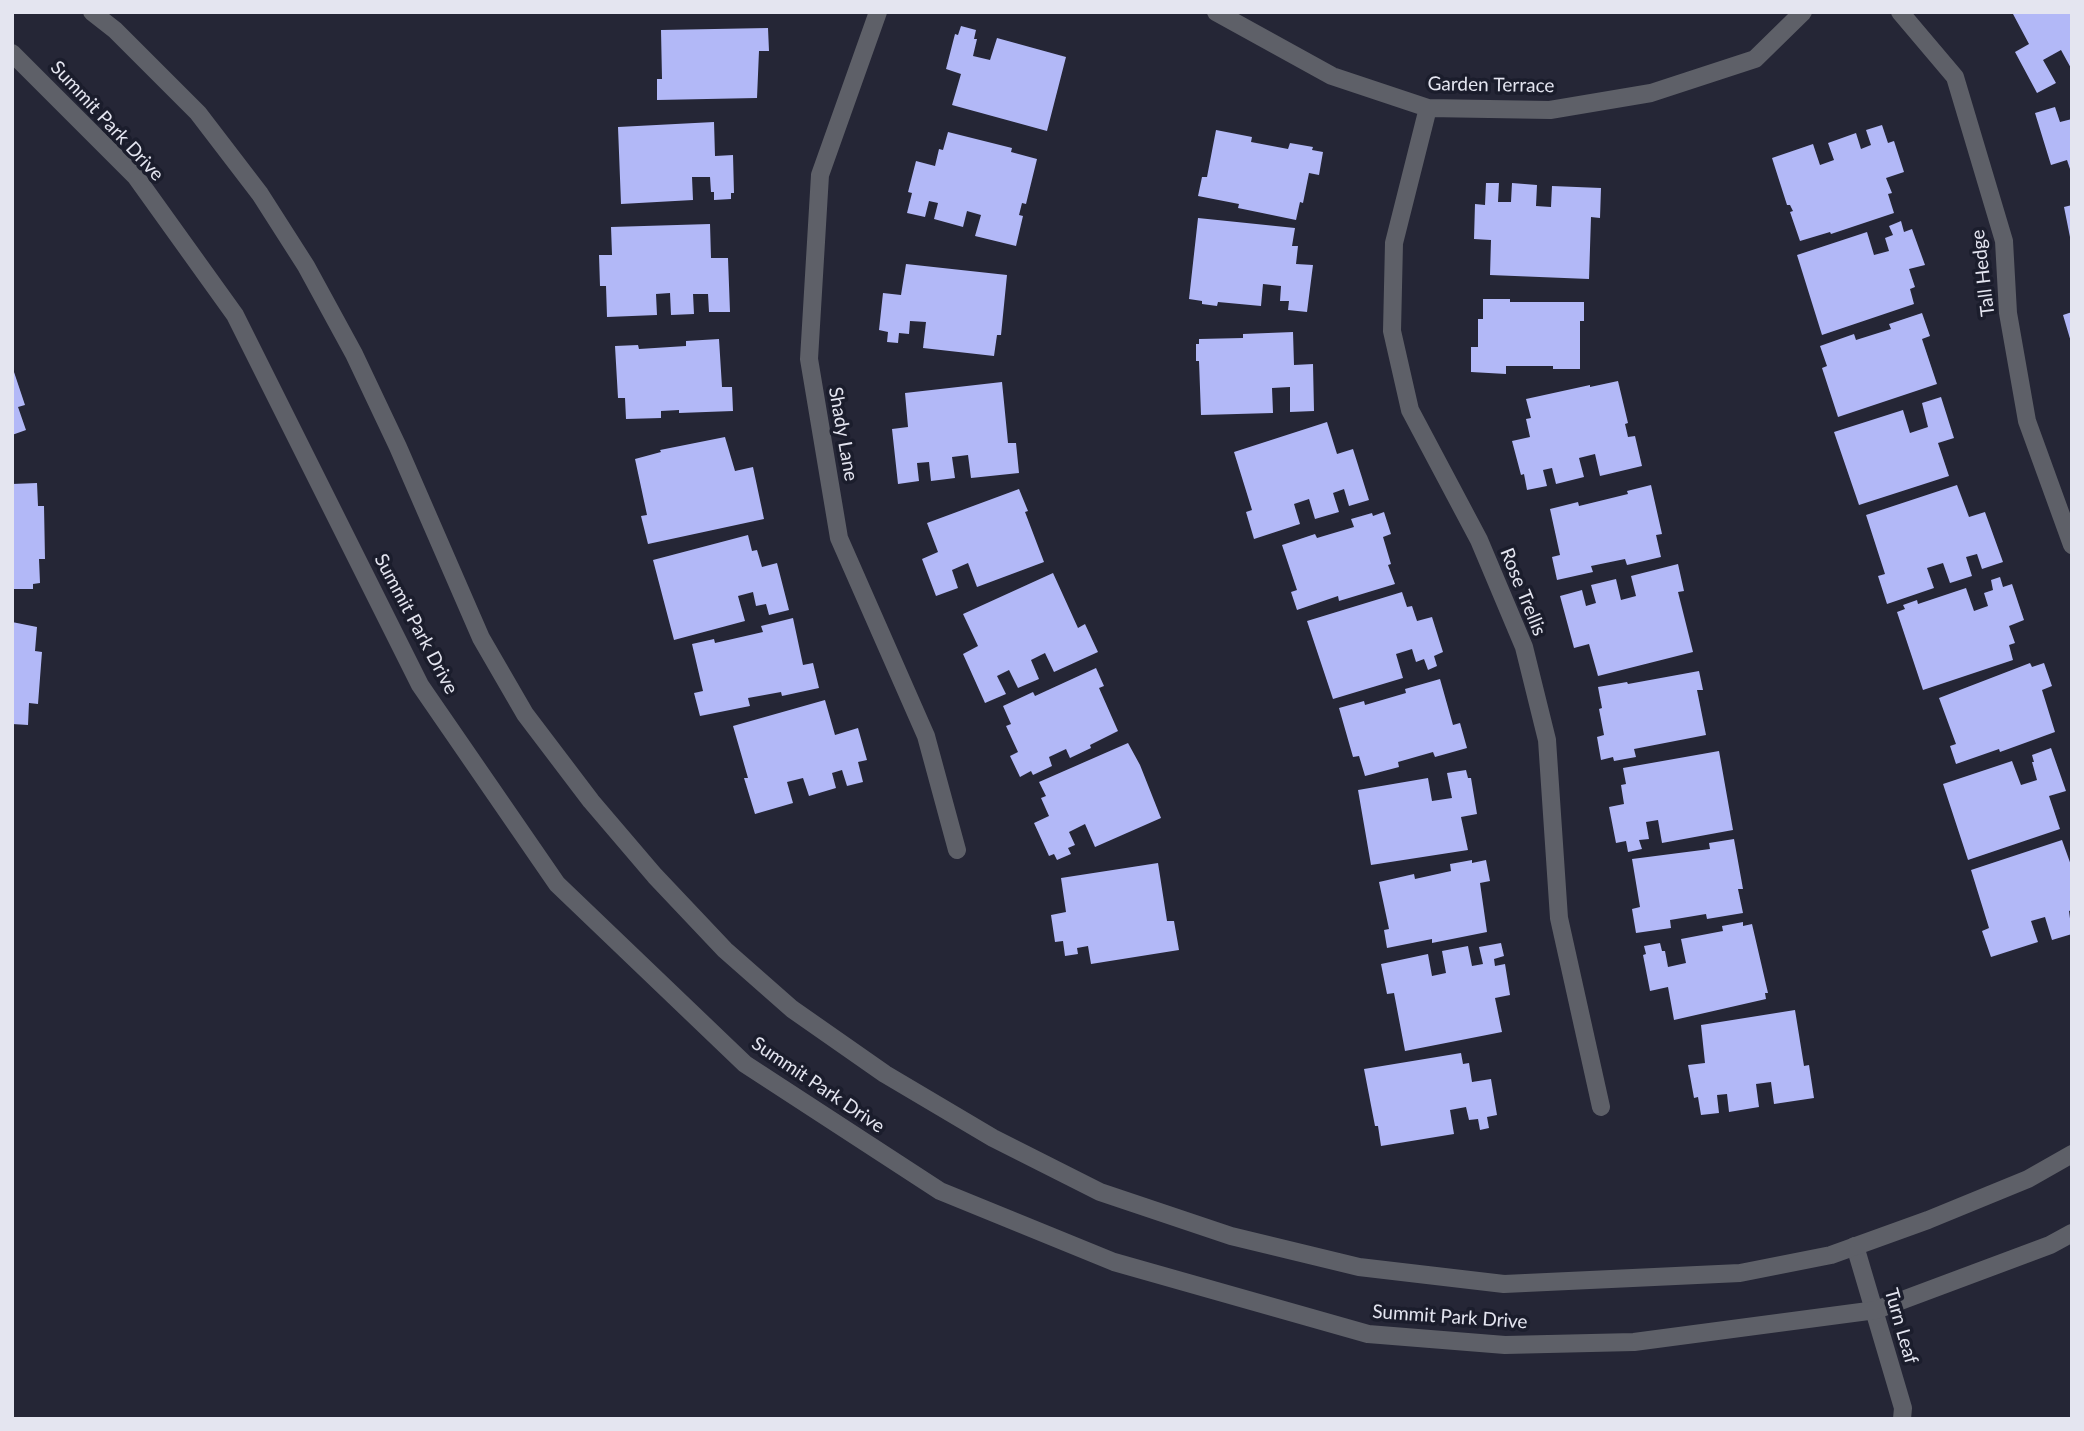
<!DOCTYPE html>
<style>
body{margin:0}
#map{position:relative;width:2084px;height:1431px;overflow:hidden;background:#252636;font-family:Lato,sans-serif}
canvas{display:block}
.frame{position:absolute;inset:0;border:14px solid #e4e5f0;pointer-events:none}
</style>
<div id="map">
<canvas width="2084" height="1431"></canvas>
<div class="frame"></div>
</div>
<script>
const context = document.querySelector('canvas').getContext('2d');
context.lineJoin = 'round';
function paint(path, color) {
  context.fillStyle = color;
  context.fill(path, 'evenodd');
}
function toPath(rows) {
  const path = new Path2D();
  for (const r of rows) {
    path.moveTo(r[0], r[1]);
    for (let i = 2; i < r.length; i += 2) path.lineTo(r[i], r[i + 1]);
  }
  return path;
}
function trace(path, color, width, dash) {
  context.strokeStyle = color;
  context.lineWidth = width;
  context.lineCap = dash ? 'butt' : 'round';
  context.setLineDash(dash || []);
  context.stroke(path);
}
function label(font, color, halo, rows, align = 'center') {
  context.font = font + ' Lato,sans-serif';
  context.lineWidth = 7;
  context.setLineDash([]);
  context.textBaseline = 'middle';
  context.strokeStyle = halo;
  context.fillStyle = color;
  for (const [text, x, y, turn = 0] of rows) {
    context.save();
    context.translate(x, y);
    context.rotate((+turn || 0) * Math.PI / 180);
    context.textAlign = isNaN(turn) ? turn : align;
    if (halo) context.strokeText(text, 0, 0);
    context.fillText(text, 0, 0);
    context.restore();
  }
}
paint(toPath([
 [2016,12,2072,12,2072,70,2061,50,2043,60,2056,83,2037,93,2015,52,2029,44,2013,14],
 [961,26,976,30,974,39,977,39,973,56,990,60,997,38,1066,57,1047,131,952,105,961,74,946,69,955,34,958,35],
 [768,28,769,51,759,51,757,98,657,100,657,79,662,79,661,30],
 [2055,107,2060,122,2072,119,2072,175,2067,160,2051,165,2035,113],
 [714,122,715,156,733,155,734,193,731,193,731,199,714,200,714,192,711,192,710,177,692,177,693,200,621,204,618,127],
 [1882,125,1888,143,1894,141,1904,172,1886,178,1892,193,1888,194,1894,213,1831,234,1830,232,1800,241,1790,212,1793,211,1790,205,1787,205,1772,158,1813,144,1820,165,1834,160,1828,143,1856,133,1861,149,1871,145,1866,130],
 [1216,130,1252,137,1251,142,1288,149,1290,143,1313,147,1312,150,1323,152,1319,175,1309,173,1303,203,1300,202,1296,220,1238,208,1239,204,1198,196,1202,177,1207,177],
 [948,132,1012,148,1011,152,1037,159,1026,204,1022,203,1019,215,1023,216,1016,246,975,236,981,215,967,211,963,227,934,219,938,203,929,201,925,217,907,213,912,193,908,192,916,161,935,166,939,149,943,150],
 [1486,183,1499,183,1498,202,1511,202,1512,183,1537,185,1536,206,1551,207,1552,186,1601,188,1600,218,1591,217,1589,279,1490,275,1491,240,1474,239,1475,204,1485,205],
 [2072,205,2072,242,2071,242,2064,207],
 [1198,218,1295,228,1292,246,1298,246,1296,264,1313,265,1307,312,1288,310,1289,301,1280,301,1281,286,1263,284,1261,306,1218,302,1217,306,1202,304,1202,301,1189,299],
 [1901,221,1904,232,1912,229,1925,265,1909,269,1915,287,1910,289,1914,304,1822,335,1797,255,1867,232,1874,255,1889,251,1885,238,1893,235,1889,226],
 [710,224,711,258,728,258,730,312,709,312,708,294,693,294,694,314,671,315,670,293,656,294,657,315,607,317,606,286,600,286,599,255,612,255,611,227],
 [906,264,1007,275,1001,335,997,335,994,356,923,348,926,322,910,321,909,334,899,333,898,343,887,342,888,332,879,330,883,293,901,295],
 [1483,299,1510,299,1510,302,1584,302,1584,321,1580,321,1580,369,1553,369,1553,366,1506,366,1506,374,1471,372,1471,347,1478,347,1478,319,1483,319],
 [2072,312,2072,342,2071,342,2063,315],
 [1922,313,1930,336,1922,339,1937,384,1838,417,1822,368,1827,366,1820,346,1854,334,1856,340,1891,329,1889,324],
 [1293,332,1294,365,1313,364,1314,411,1290,412,1290,387,1272,388,1273,413,1201,415,1199,361,1196,361,1196,344,1199,344,1199,339,1243,338,1243,334],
 [719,339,722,387,732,387,733,411,679,413,679,410,661,411,661,418,626,419,625,398,618,398,615,346,638,345,639,349,686,346,686,341],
 [12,366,25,405,18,407,26,430,12,435],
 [1618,381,1628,423,1625,424,1628,437,1635,436,1642,466,1600,476,1595,454,1579,458,1584,477,1556,484,1552,468,1543,470,1547,486,1527,490,1524,474,1521,475,1512,441,1530,437,1526,419,1531,418,1526,399,1590,385,1590,387],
 [1002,382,1008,443,1016,443,1019,473,971,478,968,455,952,457,955,478,931,481,929,462,917,463,919,481,898,484,892,429,908,427,905,393],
 [1941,397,1954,438,1938,443,1949,476,1859,505,1834,432,1903,410,1910,433,1928,427,1922,403],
 [1327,422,1337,454,1353,449,1369,500,1349,506,1344,489,1333,493,1339,512,1315,519,1309,499,1294,504,1300,524,1254,539,1246,512,1252,510,1234,452],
 [725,437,735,471,753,467,764,519,648,544,641,516,647,515,635,459,661,452,660,450],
 [37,483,38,506,44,506,45,559,39,559,40,583,33,584,33,589,12,589,12,484],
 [1651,485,1662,534,1656,535,1661,557,1627,565,1625,559,1591,566,1593,572,1557,580,1552,557,1560,555,1550,509,1578,502,1579,506,1628,494,1627,491],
 [1957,485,1969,517,1985,512,2003,562,1982,569,1977,554,1966,557,1972,576,1950,583,1943,563,1927,568,1934,588,1887,604,1878,576,1885,574,1866,515],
 [1019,489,1028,511,1025,512,1044,562,977,587,968,563,952,570,958,588,936,596,922,559,938,552,927,523],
 [1384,512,1391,534,1383,537,1391,564,1388,565,1395,584,1339,601,1338,596,1297,610,1291,592,1297,590,1282,545,1315,534,1317,538,1354,527,1351,519,1372,513,1373,516],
 [748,535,752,551,757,550,762,567,777,563,789,610,769,615,766,604,756,606,753,592,738,596,745,621,674,640,653,560],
 [1678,564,1684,591,1678,592,1693,652,1598,676,1589,644,1574,648,1560,596,1582,590,1586,606,1596,603,1591,585,1616,579,1621,600,1636,596,1631,576],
 [1053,573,1078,628,1085,624,1098,652,1054,672,1045,653,1031,660,1039,679,1018,688,1009,670,997,676,1006,694,985,703,963,654,978,646,963,614],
 [2000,577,2003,587,2012,584,2024,620,2009,626,2015,643,2009,645,2013,660,1923,690,1897,612,1905,609,1903,605,1917,600,1918,604,1966,588,1974,611,1988,606,1984,593,1993,590,1991,580],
 [1402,592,1407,607,1412,606,1417,621,1432,617,1443,652,1434,656,1437,666,1428,670,1424,659,1416,662,1412,649,1396,654,1403,678,1333,699,1307,621],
 [793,618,803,665,813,663,819,688,782,696,781,692,748,698,750,706,700,716,694,693,703,691,692,644,714,639,715,643,763,632,761,626],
 [12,622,37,627,35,651,42,652,38,704,29,703,28,725,12,724],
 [2030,663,2032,667,2044,663,2052,686,2042,690,2055,732,2000,752,1999,749,1956,764,1950,746,1956,744,1939,698],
 [1096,668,1104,686,1099,688,1118,731,1090,745,1091,748,1070,758,1066,749,1049,757,1052,766,1033,775,1031,771,1020,777,1010,756,1018,752,1006,726,1011,724,1003,706,1033,692,1035,696],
 [1699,671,1703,690,1697,690,1706,735,1634,749,1636,757,1614,761,1613,757,1601,760,1597,737,1604,735,1599,709,1602,708,1598,687,1627,682,1628,684],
 [1440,679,1453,725,1460,723,1467,748,1435,757,1433,752,1398,762,1399,767,1365,776,1359,756,1353,757,1339,708,1364,701,1365,705,1406,693,1405,689],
 [825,700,835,735,858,728,867,760,858,762,863,782,847,786,842,770,832,773,836,788,809,796,803,778,787,782,793,803,755,814,744,778,748,778,733,726],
 [1128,743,1140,765,1161,818,1095,847,1085,824,1069,832,1075,845,1068,848,1071,854,1057,860,1054,854,1049,856,1034,823,1049,816,1041,798,1046,796,1039,782],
 [2051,748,2066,791,2049,796,2060,829,1968,860,1943,784,2012,761,2021,785,2037,780,2032,762,2034,762,2032,755],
 [1719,751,1733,830,1662,843,1658,820,1646,822,1649,839,1639,840,1642,849,1628,852,1626,841,1616,843,1609,807,1624,804,1621,785,1626,784,1623,768],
 [1466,770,1468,778,1471,778,1477,814,1461,817,1468,850,1371,865,1358,790,1428,778,1432,801,1452,798,1447,773],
 [1734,839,1743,889,1738,889,1743,913,1707,919,1706,914,1670,920,1671,928,1636,933,1632,909,1640,907,1632,859,1710,849,1709,843],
 [2062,840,2072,868,2072,910,2069,911,2072,934,2052,940,2045,917,2031,921,2038,942,1991,957,1982,931,1989,928,1971,870],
 [1472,860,1472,863,1486,860,1490,881,1480,883,1487,932,1432,943,1432,939,1387,948,1384,930,1389,929,1379,882,1414,874,1415,879,1451,871,1450,864],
 [1158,863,1167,921,1174,921,1179,950,1091,964,1088,946,1077,948,1078,954,1065,956,1063,941,1055,942,1051,915,1066,912,1061,878],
 [1743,922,1743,926,1752,924,1768,993,1765,993,1766,999,1674,1020,1668,987,1650,991,1643,955,1646,954,1644,946,1660,943,1662,951,1665,951,1668,967,1686,963,1681,939,1723,931,1722,926],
 [1501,943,1504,956,1494,959,1495,966,1505,964,1510,995,1495,998,1502,1032,1405,1051,1394,993,1387,994,1381,964,1428,954,1432,976,1446,973,1442,951,1468,946,1472,966,1483,964,1479,947],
 [1795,1010,1804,1066,1809,1065,1814,1098,1774,1104,1771,1082,1756,1084,1759,1107,1729,1112,1727,1094,1717,1095,1719,1113,1701,1115,1698,1097,1694,1098,1688,1065,1705,1063,1701,1025],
 [1461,1053,1463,1064,1469,1063,1472,1082,1491,1079,1497,1115,1487,1117,1489,1128,1480,1130,1478,1119,1469,1120,1466,1107,1450,1110,1454,1134,1381,1146,1378,1126,1375,1126,1364,1069]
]), '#b2b8f7');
trace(toPath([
 [878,12,820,175,809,359,839,538,926,736,957,850],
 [1216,12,1332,76,1428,108,1550,110,1651,93,1755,59,1803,12],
 [1900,12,1955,77,2004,241,2008,313,2027,421,2072,545],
 [1428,108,1394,243,1392,331,1410,410,1479,540,1524,647,1547,740,1559,918,1601,1107],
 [1855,1246,1903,1408,1902,1419]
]), '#5e6068', 18);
trace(toPath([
 [92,12,115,30,198,113,260,194,306,266,354,354,398,447,481,638,525,714,591,801,655,876,725,950,792,1009,885,1074,993,1138,1100,1192,1231,1236,1359,1267,1504,1284,1740,1273,1831,1255,1928,1220,2028,1179,2072,1154],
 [12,53,136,177,235,315,420,685,557,884,745,1064,940,1191,1114,1262,1368,1334,1505,1345,1634,1342,1876,1310,2050,1245,2072,1233]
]), '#5e6068', 18);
label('19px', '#e4e5f0', '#1b1d2c', [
 ["Garden Terrace",1491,85,1],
 ["Summit Park Drive",107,121,47],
 ["Tall Hedge",1983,273,-97],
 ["Shady Lane",843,434,80],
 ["Rose Trellis",1523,592,68],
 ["Summit Park Drive",416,624,62],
 ["Summit Park Drive",818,1085,34],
 ["Summit Park Drive",1450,1317,4],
 ["Turn Leaf",1901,1326,74]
]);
</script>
